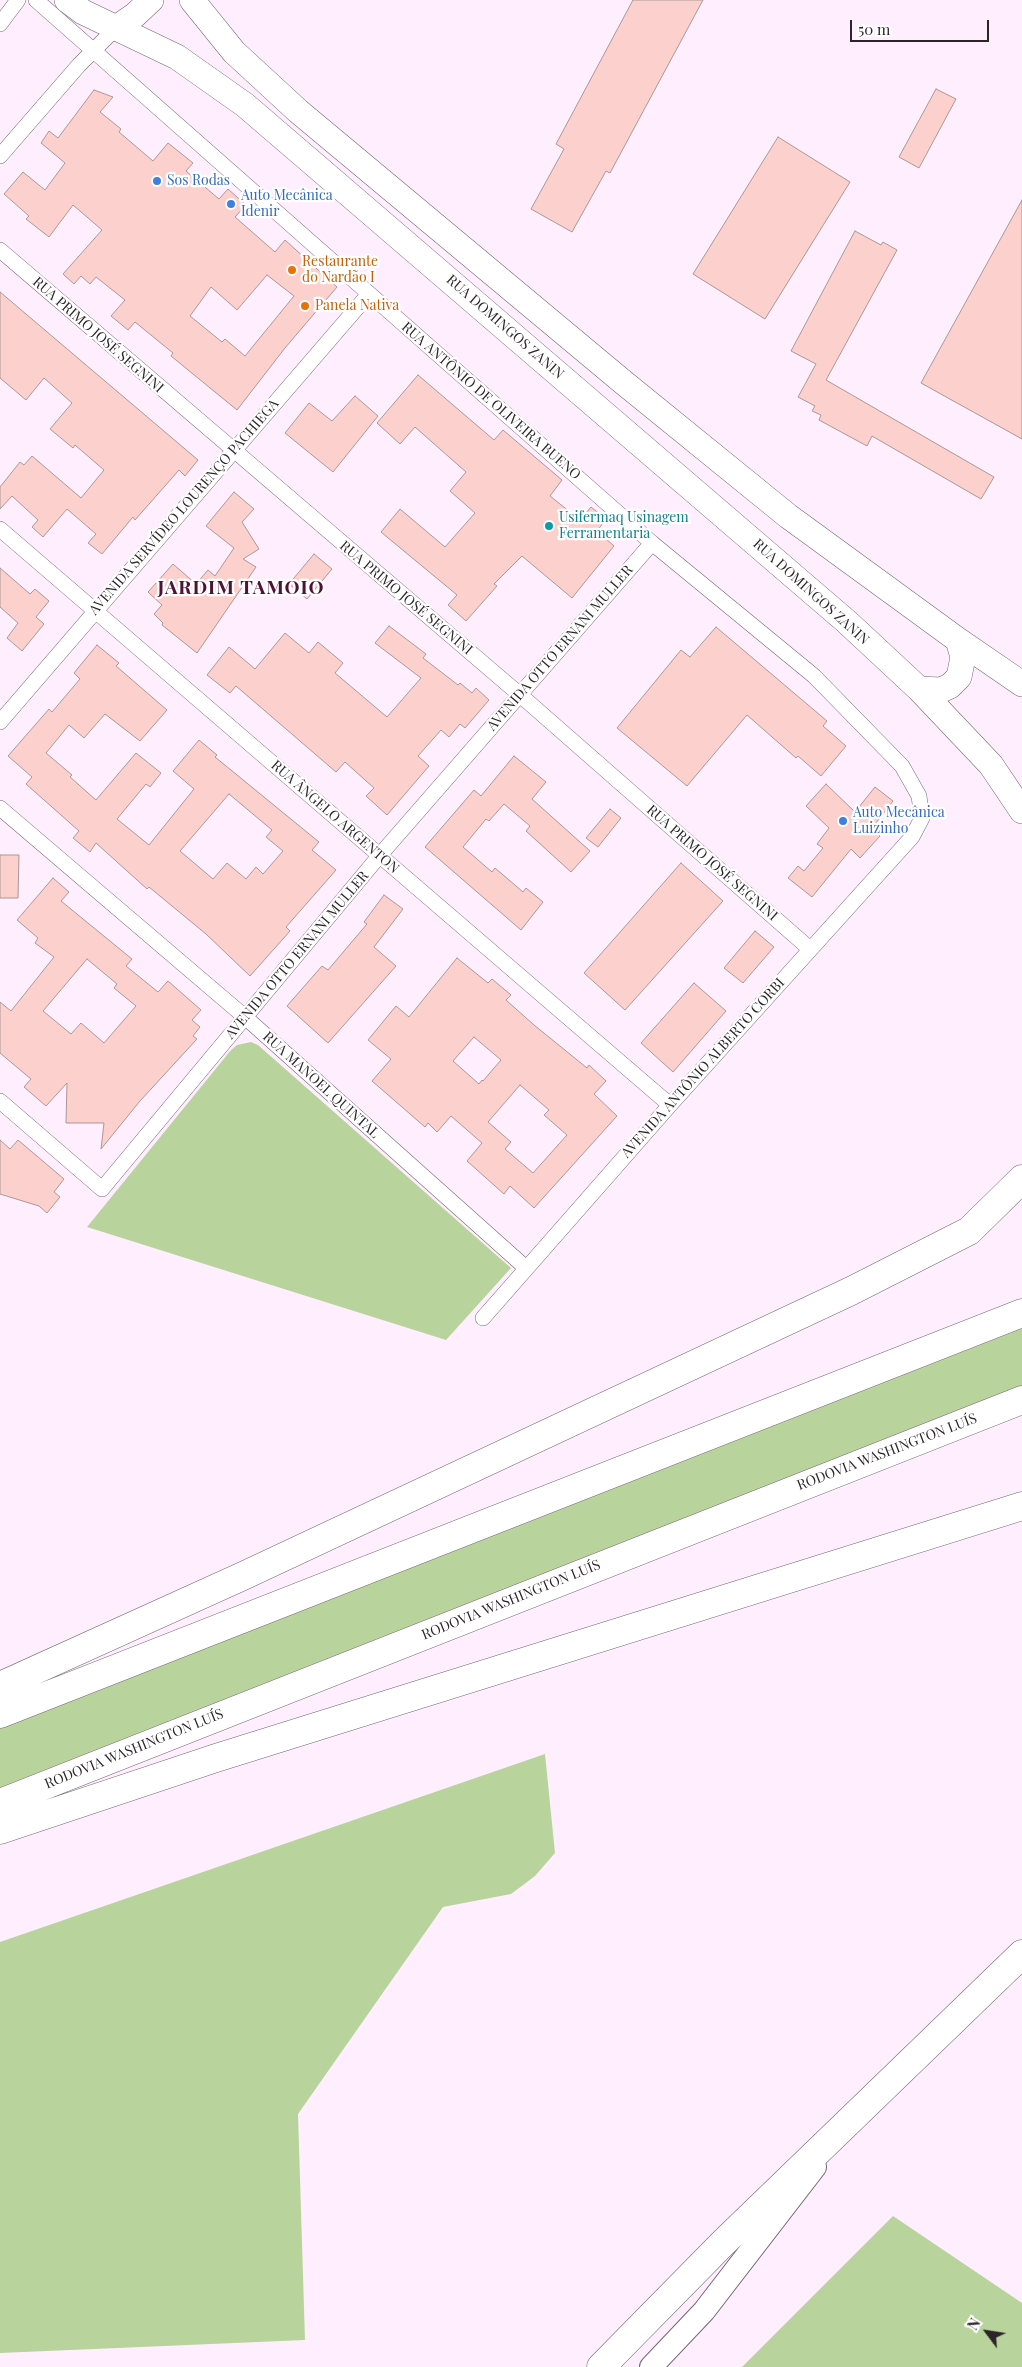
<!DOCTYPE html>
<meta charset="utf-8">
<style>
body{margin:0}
#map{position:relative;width:1022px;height:2367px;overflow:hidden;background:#ffeffe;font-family:"Playfair Display",serif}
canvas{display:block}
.north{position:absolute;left:962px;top:2307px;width:50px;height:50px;-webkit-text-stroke:4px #fff;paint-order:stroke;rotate:301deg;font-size:14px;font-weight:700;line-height:20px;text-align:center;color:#2b252a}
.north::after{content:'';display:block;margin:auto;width:18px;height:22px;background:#2b252a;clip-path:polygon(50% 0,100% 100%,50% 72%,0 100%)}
.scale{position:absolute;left:850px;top:20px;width:139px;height:22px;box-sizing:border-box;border:2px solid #2b252a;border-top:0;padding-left:6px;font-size:15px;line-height:18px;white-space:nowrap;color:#2b252a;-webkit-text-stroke:4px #fff;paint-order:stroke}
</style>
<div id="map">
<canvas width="1022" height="2367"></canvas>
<div class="north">N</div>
<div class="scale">50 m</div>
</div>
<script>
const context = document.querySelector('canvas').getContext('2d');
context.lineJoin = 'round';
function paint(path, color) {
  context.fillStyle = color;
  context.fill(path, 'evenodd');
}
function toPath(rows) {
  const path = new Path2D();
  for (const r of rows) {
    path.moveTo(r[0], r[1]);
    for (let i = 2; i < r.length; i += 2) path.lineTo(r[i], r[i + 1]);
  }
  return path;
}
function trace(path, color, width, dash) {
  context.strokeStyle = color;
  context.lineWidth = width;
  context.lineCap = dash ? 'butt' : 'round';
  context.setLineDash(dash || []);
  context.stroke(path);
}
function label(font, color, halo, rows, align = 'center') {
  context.font = font + ' "Playfair Display",serif';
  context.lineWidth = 4.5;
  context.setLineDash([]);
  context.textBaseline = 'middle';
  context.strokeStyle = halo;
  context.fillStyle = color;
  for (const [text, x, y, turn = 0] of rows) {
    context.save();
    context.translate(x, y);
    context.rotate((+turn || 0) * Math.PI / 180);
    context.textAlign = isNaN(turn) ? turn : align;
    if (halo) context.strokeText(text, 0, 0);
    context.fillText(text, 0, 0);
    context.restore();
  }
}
paint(toPath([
 [251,1042,258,1045,511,1268,446,1340,87,1227,231,1050,237,1045],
 [1022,1324,1022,1387,0,1789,0,1723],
 [545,1754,555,1853,535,1876,511,1894,443,1907,298,2114,305,2340,0,2353,0,1942],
 [893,2216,1022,2303,1022,2367,742,2367]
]), '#b9d39d');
const building = toPath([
 [633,0,703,0,610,173,606,171,572,232,531,209,564,149,556,144,633,0],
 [936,89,956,99,919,168,899,157,936,89],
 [94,90,113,97,100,112,121,129,119,132,153,161,168,143,193,163,186,171,219,199,228,189,246,205,235,217,275,252,285,240,337,287,285,348,237,410,171,356,173,353,135,322,128,330,111,316,125,300,96,277,90,284,81,276,74,284,63,274,102,230,73,205,49,237,26,219,29,216,4,194,23,172,45,190,65,163,41,143,49,131,58,138,94,90],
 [267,275,294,296,245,356,225,339,222,342,190,316,211,287,237,310,267,275],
 [778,137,850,182,765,319,693,274,778,137],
 [1022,200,1022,439,921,383,1022,200],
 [855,231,881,245,883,242,897,250,826,380,994,477,981,499,872,436,867,446,819,420,821,415,812,411,815,406,798,397,816,364,791,351,855,231],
 [0,292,198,460,185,476,179,470,135,520,133,517,102,554,88,543,96,534,67,509,43,537,32,527,38,520,12,496,0,509,0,487,20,462,24,465,32,456,81,498,104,470,75,445,73,448,50,429,72,403,44,378,26,400,0,378,0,292],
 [418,375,494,440,503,430,562,480,550,496,580,520,591,507,606,519,597,531,614,546,572,598,522,556,494,584,497,586,466,621,448,605,457,595,381,532,400,509,445,547,475,513,450,491,466,472,415,427,400,444,377,423,418,375],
 [355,396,378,416,333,472,285,433,309,403,332,421,355,396],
 [234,492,254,509,242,522,259,549,243,559,256,567,197,653,162,625,163,623,154,614,162,605,148,592,173,564,196,584,208,570,215,576,234,548,206,526,234,492],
 [314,554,332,569,307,599,289,584,314,554],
 [0,568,30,594,35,589,49,601,36,617,44,624,22,651,7,638,18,623,0,607,0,568],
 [389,626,426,654,423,658,458,685,460,683,472,693,476,688,489,700,465,728,460,724,449,737,441,730,418,756,429,766,387,815,366,796,374,788,345,762,336,772,236,686,230,693,207,675,229,647,255,669,285,633,309,653,318,642,343,663,335,673,387,717,421,678,375,643,389,626],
 [716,627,827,721,823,726,846,746,821,776,798,756,796,758,747,715,687,786,617,728,681,650,690,657,716,627],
 [97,645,119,663,116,666,167,710,140,741,105,714,84,738,69,725,46,753,72,775,70,777,96,800,136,753,161,773,150,787,146,784,117,819,149,845,194,789,173,771,199,740,217,755,215,757,319,842,312,850,336,870,286,927,290,931,250,976,206,934,149,887,147,889,96,843,90,852,73,838,79,831,26,784,32,777,8,756,49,709,52,712,80,679,74,673,97,645],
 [229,794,272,830,266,837,283,851,263,874,256,867,246,879,227,863,213,879,180,851,229,794],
 [514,756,546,782,532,799,590,851,571,872,526,831,530,826,504,804,489,821,486,819,463,847,492,872,495,868,523,892,526,888,543,902,521,930,425,847,474,790,481,796,514,756],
 [826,784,855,812,875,787,893,801,872,828,880,836,860,858,851,849,812,897,788,878,798,866,804,871,823,848,817,844,829,828,806,806,826,784],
 [610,809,621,818,598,847,586,838,610,809],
 [0,855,19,855,18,898,0,898,0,855],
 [681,863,723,901,625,1010,584,973,681,863],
 [53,878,69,892,61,901,132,959,126,966,158,992,168,981,201,1010,192,1020,200,1027,193,1036,197,1039,140,1101,101,1149,104,1123,66,1123,67,1083,46,1106,24,1087,31,1079,0,1053,0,1002,11,1011,54,957,35,943,38,938,17,920,53,878],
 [87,959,117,984,114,988,136,1006,104,1043,81,1023,71,1034,43,1011,87,959],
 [384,895,403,909,374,947,396,966,328,1043,287,1006,322,966,328,970,367,924,364,922,384,895],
 [755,931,774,947,743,983,724,968,755,931],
 [457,958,488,983,492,979,511,995,506,1000,534,1025,587,1068,589,1065,606,1081,594,1094,617,1116,534,1208,510,1186,504,1194,467,1161,482,1143,451,1116,437,1132,428,1123,425,1127,372,1081,391,1059,368,1040,396,1006,409,1017,457,958],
 [474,1037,501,1060,483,1081,482,1080,479,1084,453,1061,474,1037],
 [520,1085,549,1110,544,1115,567,1135,533,1173,505,1149,511,1142,488,1122,520,1085],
 [694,983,726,1011,673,1072,641,1043,694,983],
 [0,1140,10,1149,18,1140,64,1179,54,1192,60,1197,47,1213,39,1206,0,1194,0,1140]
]);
paint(building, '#fcd0cd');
trace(building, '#ab9795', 1);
const street = toPath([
 [36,0,652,543,814,676,902,766,919,796,922,818,912,837,670,1105,483,1318],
 [0,24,18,0],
 [0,156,79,65,116,28],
 [0,250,519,694,810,949],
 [0,529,670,1105],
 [0,722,369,294],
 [0,808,245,1017,526,1268],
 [0,1101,102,1189,380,855,652,543]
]);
const secondary = toPath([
 [651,2367,704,2311,815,2167]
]);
const primary = toPath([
 [67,0,83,12,177,57,245,105,847,622,919,689,991,765,1022,811],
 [192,0,234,52,298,111,623,382,788,516,958,640,1022,684],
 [116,28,135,15,151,0],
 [919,689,941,690,950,686,959,677,963,657,958,640]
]);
const highway = toPath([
 [0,1686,243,1576,851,1291,969,1231,1022,1179],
 [0,1714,1022,1313],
 [0,1803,1022,1400],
 [0,1830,216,1758,1022,1506],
 [601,2367,723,2243,1022,1954]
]);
trace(street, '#736673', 16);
trace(secondary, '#736673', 24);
trace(primary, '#736673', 26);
trace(highway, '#736673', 29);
trace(street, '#fff', 15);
trace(secondary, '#fff', 22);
trace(primary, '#fff', 25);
trace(highway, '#fff', 28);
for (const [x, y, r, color] of [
 [157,181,5,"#3f7fe0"],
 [231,204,5,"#3f7fe0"],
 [292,270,5,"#e8710a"],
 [305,306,5,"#e8710a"],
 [549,526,5,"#0f9aa8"],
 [843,821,5,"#3f7fe0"]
]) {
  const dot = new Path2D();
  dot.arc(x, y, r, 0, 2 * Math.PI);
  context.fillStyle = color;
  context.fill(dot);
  trace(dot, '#fff', 2);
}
label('14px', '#366cbe', '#fff', [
 ["Sos Rodas",167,181],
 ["Auto Mecânica",241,196],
 ["Idenir",241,212],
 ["Auto Mecânica",853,813],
 ["Luizinho",853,829]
], 'left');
label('14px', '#c56008', '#fff', [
 ["Restaurante",302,262],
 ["do Nardão I",302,278],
 ["Panela Nativa",315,306]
], 'left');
label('14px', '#2b252a', '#fff', [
 ["RUA DOMINGOS ZANIN",505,327,41],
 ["RUA PRIMO JOSÉ SEGNINI",98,335,41],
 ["RUA ANTÔNIO DE OLIVEIRA BUENO",491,401,41],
 ["AVENIDA SERVÍDEO LOURENÇO PACHIEGA",184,507,-49],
 ["RUA DOMINGOS ZANIN",811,592,42],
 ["RUA PRIMO JOSÉ SEGNINI",406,598,40],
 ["AVENIDA OTTO ERNANI MULLER",560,648,-49],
 ["RUA ÂNGELO ARGENTON",335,817,41],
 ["RUA PRIMO JOSÉ SEGNINI",712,863,41],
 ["AVENIDA OTTO ERNANI MULLER",297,955,-50],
 ["AVENIDA ANTÔNIO ALBERTO CORBI",703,1068,-48],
 ["RUA MANOEL QUINTAL",321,1085,42],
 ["RODOVIA WASHINGTON LUÍS",887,1452,-21],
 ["RODOVIA WASHINGTON LUÍS",511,1600,-22],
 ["RODOVIA WASHINGTON LUÍS",134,1749,-22]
]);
label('14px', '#0d838f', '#fff', [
 ["Usifermaq Usinagem",559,518],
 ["Ferramentaria",559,534]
], 'left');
context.letterSpacing = '1px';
label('bold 19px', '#4f1236', '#fff', [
 ["JARDIM TAMOIO",241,588]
]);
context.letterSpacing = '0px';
</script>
